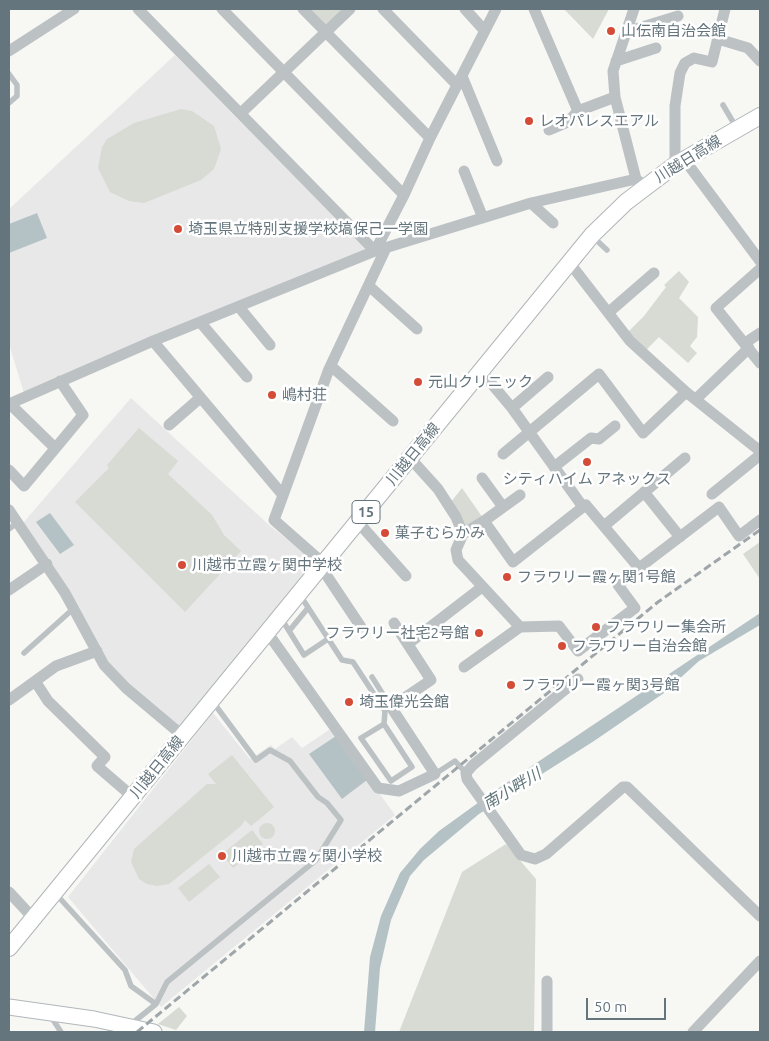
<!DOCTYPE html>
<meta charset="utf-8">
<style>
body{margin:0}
#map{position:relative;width:769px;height:1041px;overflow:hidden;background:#f7f7f4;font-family:Ubuntu,sans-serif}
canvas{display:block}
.frame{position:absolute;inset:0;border:10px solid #65757d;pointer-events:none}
.scale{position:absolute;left:586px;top:998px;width:80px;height:22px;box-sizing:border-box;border:2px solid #65757d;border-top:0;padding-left:6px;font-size:15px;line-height:18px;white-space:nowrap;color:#65757d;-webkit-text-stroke:4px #fff;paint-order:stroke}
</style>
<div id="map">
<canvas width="769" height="1041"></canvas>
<div class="frame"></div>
<div class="scale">50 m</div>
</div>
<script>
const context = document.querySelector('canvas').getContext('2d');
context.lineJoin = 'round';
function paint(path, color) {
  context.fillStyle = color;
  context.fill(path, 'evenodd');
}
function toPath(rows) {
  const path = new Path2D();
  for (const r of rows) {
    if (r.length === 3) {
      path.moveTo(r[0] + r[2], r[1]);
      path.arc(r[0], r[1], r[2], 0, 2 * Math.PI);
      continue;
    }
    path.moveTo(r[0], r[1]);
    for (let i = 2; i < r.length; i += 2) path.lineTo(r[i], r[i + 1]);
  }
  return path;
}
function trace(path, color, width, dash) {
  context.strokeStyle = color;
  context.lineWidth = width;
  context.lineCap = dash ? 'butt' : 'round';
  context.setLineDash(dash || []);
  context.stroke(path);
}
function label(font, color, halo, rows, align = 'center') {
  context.font = font + ' Ubuntu,"Noto Sans JP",sans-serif';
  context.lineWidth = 5;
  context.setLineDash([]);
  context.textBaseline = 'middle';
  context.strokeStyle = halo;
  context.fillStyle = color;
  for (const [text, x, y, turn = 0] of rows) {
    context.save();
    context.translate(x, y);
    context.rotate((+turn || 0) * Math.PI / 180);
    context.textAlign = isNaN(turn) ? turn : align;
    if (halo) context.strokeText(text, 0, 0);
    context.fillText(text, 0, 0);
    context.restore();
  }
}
paint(toPath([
 [175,55,367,250,24,393,9,344,9,209],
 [131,398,269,525,314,561,180,726,176,726,113,672,23,523],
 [213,713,250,759,271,745,275,749,292,737,302,748,332,728,395,815,161,1007,68,897]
]), '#e8e8e8');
paint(toPath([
 [308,9,345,9,325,27],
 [564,9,609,9,593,39],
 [181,109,192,111,214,126,221,149,214,169,201,180,144,203,129,201,110,192,98,168,102,147,107,139,134,123],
 [679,271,689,282,679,298,698,317,697,337,690,346,697,353,688,363,659,337,646,350,628,332,644,316,666,287,664,285],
 [139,428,178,461,168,474,212,515,224,535,241,551,185,612,75,502,109,468,107,465],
 [462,488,483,518,464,530,451,502],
 [760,542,760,579,743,554],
 [232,755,274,807,251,826,245,820,241,826,169,884,157,886,147,884,139,879,131,862,134,849,207,784,216,784,208,774],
 [267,831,8],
 [252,830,263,844,233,868,222,854],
 [506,844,536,879,534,1032,399,1032,462,872],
 [209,864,220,877,189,902,178,888],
 [179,1007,187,1016,176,1030,158,1024]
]), '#d7dbd4');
paint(toPath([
 [37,213,47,238,9,253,9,224],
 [50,513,74,545,60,554,36,522],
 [760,613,760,625,699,661,664,693,594,741,479,814,424,860,410,876,391,920,380,968,375,1032,364,1032,370,957,381,916,400,873,420,849,439,831,493,792],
 [336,736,367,780,342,799,309,754]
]), '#b5c2c5');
const secondary = toPath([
 [9,1007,94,1019,154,1032]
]);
const primary = toPath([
 [9,948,592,235,626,202,675,165,760,116]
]);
trace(secondary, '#b1b7bb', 17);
trace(primary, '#b0b6b9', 18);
trace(toPath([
 [9,74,17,85,17,96,9,103],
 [723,105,736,127],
 [593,237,607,250],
 [9,529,18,522],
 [300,595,342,660,353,662,385,711,384,724,412,767,391,781,361,738,384,724],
 [281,618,304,655,328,639],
 [289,631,308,608],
 [24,653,73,609],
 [372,677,391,707],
 [435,774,455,761,466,773],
 [55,893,125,970,131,986,156,1004,130,1025],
 [156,1004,167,982,316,860,341,820,327,803,318,797,290,761,270,750,256,760,213,702],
 [50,1015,61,1032]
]), '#bcc1c4', 5.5);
trace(toPath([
 [138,9,375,251,404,195,430,138,496,9],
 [222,9,404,195],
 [303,9,430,138],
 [383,9,457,85],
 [465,9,484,30],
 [534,9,578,111,568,122,549,130],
 [634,9,613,71,615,97,636,179,641,183],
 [626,32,678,16],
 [718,39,748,48,760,61],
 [9,51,74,9],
 [616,61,656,48],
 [462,76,497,161],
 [578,111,615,97],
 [241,113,350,9],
 [684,159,760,261],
 [675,165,675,106,680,73,685,63,694,58,712,62,725,9],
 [464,171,483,218],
 [531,203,553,223],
 [569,262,630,341,686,392,760,451],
 [760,269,716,308,760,363],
 [369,286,417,329],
 [239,307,270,345],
 [609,312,654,273],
 [200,322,247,377],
 [153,341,282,494],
 [745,343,760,333],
 [331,366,393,421],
 [696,399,749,348],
 [9,404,153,341,375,251,531,203,636,179],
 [10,404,55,448],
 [512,408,548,377],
 [169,425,200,398],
 [503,454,599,374,643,433,686,392],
 [410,458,438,489,456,517,463,534,456,550,458,560,520,627,559,626,578,651,635,608,618,585,639,568,586,505,583,507,512,408,480,370],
 [554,467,591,438,599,439,615,426],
 [9,470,24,486,83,415,60,381],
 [482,478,503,507],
 [644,492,680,537],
 [712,494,760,455],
 [9,510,65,593,104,665,126,688,183,736],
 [484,521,520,495],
 [358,522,406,576],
 [604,526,685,458],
 [463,534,484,521,513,562,583,507],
 [324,564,274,520,329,369,386,248],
 [321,567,361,627],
 [639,568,719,507,739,536,760,520],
 [9,590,47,564],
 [267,632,378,788,399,791,435,774,391,707,431,680,394,623],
 [408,644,482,587],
 [464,667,520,627],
 [578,679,473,765,466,773,467,779,521,855,535,859,546,854,623,787,627,787,760,916],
 [35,681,48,701,105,757,97,766,133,797],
 [9,700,56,666,97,651],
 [9,892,34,919],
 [547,981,547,1032],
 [693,1032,760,961]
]), '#bcc1c4', 11);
trace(secondary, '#fff', 15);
trace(primary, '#fff', 16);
trace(toPath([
 [137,1032,658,602,760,530]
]), '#9fa6aa', 3, [8, 4]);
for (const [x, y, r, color] of [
 [611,31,5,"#d44b37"],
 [529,121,5,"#d44b37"],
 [178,229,5,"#d44b37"],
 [418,382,5,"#d44b37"],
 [272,395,5,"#d44b37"],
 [587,462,5,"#d44b37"],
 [385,533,5,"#d44b37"],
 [182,565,5,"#d44b37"],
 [507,577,5,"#d44b37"],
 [596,627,5,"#d44b37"],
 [479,633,5,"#d44b37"],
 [562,646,5,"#d44b37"],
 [511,685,5,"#d44b37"],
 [349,702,5,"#d44b37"],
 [222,856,5,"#d44b37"]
]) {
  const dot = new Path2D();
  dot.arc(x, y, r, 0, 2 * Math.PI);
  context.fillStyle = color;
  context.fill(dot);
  trace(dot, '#fff', 2);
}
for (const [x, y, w] of [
 [366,512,28]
]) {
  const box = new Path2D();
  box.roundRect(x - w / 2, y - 11.5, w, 23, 4);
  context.fillStyle = '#fff';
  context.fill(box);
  trace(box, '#65757d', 1);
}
label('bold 14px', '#65757d', null, [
 ["15",366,512]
]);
label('15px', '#65757d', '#fff', [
 ["山伝南自治会館",621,31],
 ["レオパレスエアル",539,121],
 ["埼玉県立特別支援学校塙保己一学園",188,229],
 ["元山クリニック",428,382],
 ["嶋村荘",282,395],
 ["シティハイム アネックス",587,479,"center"],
 ["菓子むらかみ",395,533],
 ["川越市立霞ヶ関中学校",192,565],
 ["フラワリー霞ヶ関1号館",517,577],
 ["フラワリー集会所",606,627],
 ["フラワリー社宅2号館",469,633,"right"],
 ["フラワリー自治会館",572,646],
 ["フラワリー霞ヶ関3号館",521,685],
 ["埼玉偉光会館",359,702],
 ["川越市立霞ヶ関小学校",232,856]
], 'left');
label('15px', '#65757d', '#fff', [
 ["川越日高線",688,159,-32],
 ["川越日高線",413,454,-51],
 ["川越日高線",157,767,-51]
]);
label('italic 16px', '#5f7478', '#fff', [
 ["南小畔川",512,789,-31]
]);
</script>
